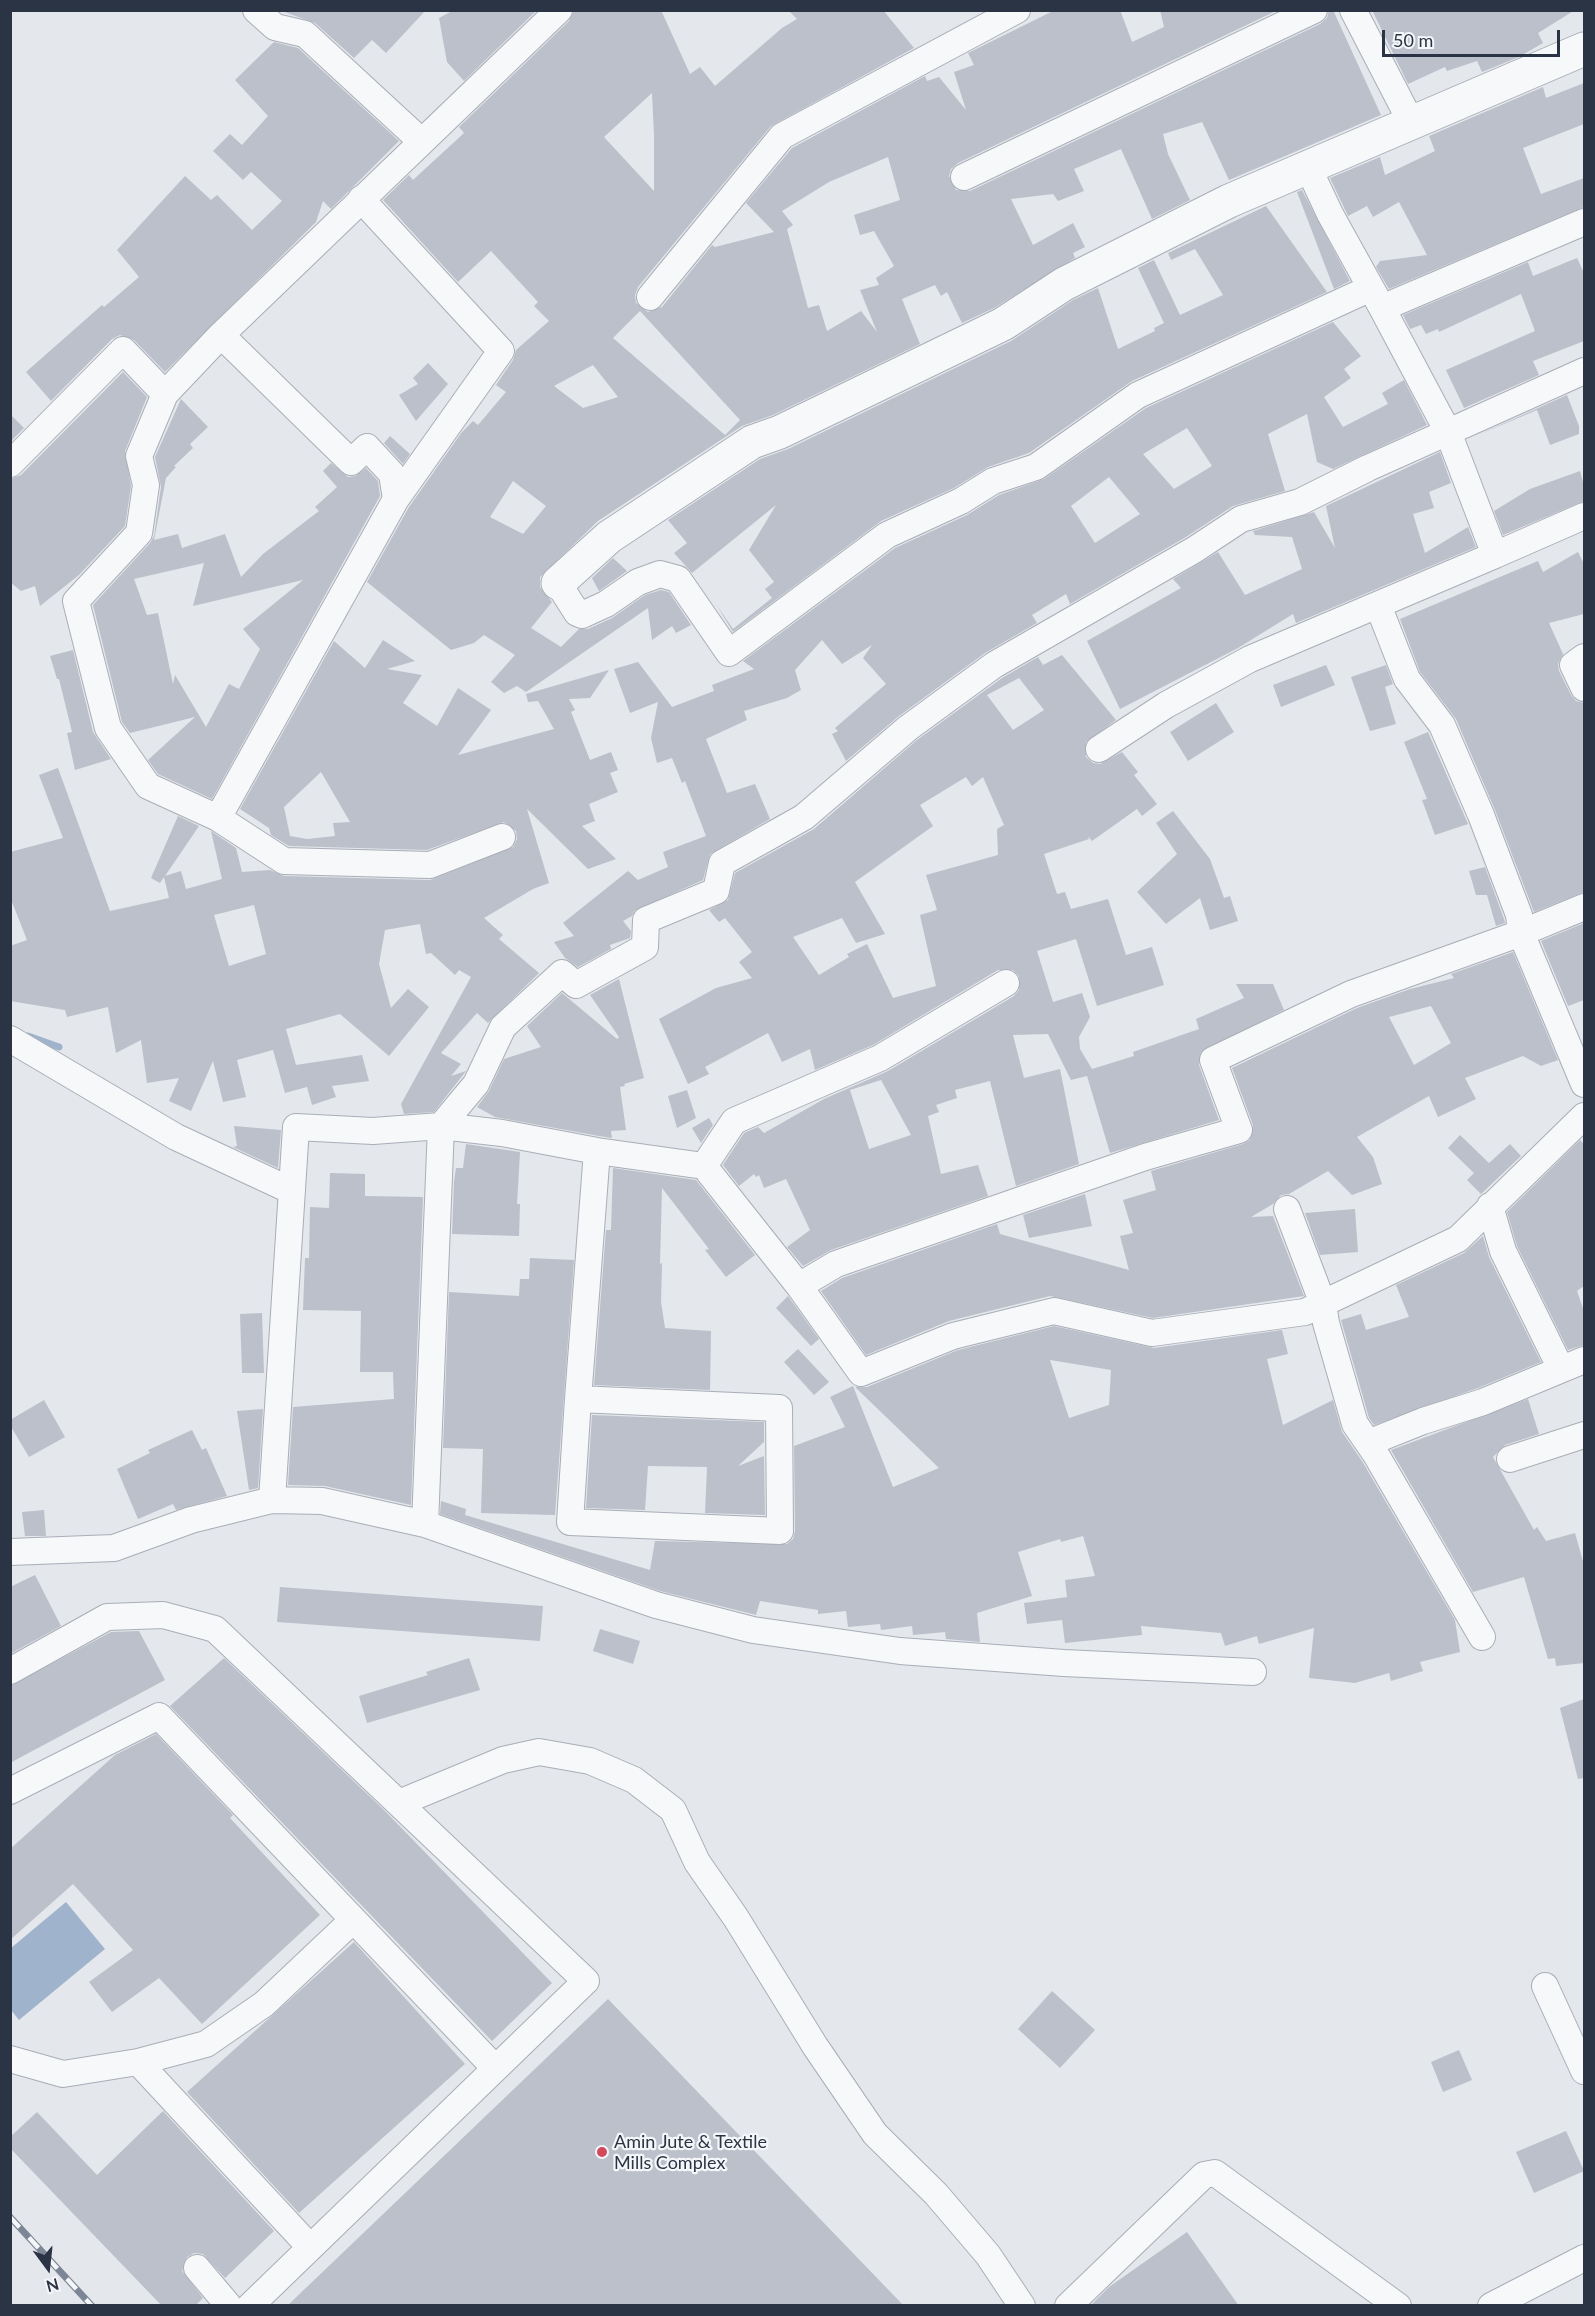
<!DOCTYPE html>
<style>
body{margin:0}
#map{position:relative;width:1595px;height:2316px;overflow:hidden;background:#e4e7ec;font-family:Lato,sans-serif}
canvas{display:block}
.frame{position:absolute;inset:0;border:12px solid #2b3445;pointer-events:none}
.north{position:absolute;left:18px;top:2238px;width:60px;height:60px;-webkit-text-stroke:4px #f4f6f9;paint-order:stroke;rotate:165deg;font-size:16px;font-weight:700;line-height:24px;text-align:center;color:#2b3445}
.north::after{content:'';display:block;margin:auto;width:21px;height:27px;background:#2b3445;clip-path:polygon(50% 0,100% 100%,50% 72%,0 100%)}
.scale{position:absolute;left:1382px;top:30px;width:178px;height:27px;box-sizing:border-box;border:3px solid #2b3445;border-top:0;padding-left:8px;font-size:18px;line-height:21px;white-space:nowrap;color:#2b3445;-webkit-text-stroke:4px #f4f6f9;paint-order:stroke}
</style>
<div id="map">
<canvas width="1595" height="2316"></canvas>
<div class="frame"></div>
<div class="north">N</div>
<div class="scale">50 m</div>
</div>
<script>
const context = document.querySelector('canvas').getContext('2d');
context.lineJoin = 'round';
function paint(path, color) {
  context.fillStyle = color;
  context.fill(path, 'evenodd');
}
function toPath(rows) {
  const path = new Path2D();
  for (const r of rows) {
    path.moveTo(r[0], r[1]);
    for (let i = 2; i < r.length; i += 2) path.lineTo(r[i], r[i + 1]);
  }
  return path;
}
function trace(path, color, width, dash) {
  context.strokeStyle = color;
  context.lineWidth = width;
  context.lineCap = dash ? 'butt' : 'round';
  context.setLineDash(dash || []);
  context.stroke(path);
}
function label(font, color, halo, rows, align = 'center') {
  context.font = font + ' Lato,sans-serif';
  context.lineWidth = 4.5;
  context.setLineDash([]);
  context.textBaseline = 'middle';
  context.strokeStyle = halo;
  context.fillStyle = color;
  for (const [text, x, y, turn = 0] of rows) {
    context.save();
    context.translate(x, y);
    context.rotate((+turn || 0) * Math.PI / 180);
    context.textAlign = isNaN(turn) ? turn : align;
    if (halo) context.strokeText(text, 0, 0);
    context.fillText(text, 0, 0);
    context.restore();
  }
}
paint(toPath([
 [66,1902,105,1949,19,2020,11,2010,11,1948]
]), '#9fb4cc');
trace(toPath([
 [28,1036,59,1047]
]), '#9fb4cc', 7);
paint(toPath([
 [279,10,426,10,386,53,372,40,354,58,315,23],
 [454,10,537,10,464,81,447,62,439,18],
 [574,10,661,10,690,74,700,67,715,86,782,28,797,19,788,10,883,10,914,48,771,126,638,287,635,295,636,303,648,312,662,307,712,245,715,247,774,232,746,203,792,148,925,76,927,81,939,77,966,110,954,72,974,65,968,53,1055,10,1120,10,1132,42,1164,27,1160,10,1278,10,958,163,951,169,949,176,956,190,970,191,1320,24,1327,18,1329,10,1333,10,1381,115,1229,180,1202,122,1163,134,1168,154,1190,200,1152,219,1121,149,1074,169,1084,191,1058,201,1053,194,1011,199,1033,245,1073,223,1085,247,1073,253,1075,258,994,308,962,323,947,292,941,296,935,285,902,299,920,344,773,415,742,426,598,521,540,577,540,587,552,602,531,628,561,647,579,629,588,629,612,618,645,595,661,590,669,592,691,625,676,633,672,626,652,640,648,608,526,692,517,686,504,693,491,682,515,655,484,635,474,643,451,650,367,582,409,507,462,432,473,421,478,425,506,392,496,385,513,360,516,350,549,321,534,306,538,302,491,251,458,282,383,200,409,175,413,180,464,133,459,127,569,21],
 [652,93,654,135,654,191,604,137],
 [888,157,900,200,854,215,860,235,874,231,894,266,876,278,879,285,860,290,877,332,861,311,827,331,819,305,808,308,787,229,793,225,782,211,829,182],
 [640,311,740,420,725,435,613,338],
 [593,365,618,397,583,408,554,386],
 [513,481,546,506,523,534,490,517],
 [1372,10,1575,10,1538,33,1543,43,1519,57,1482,72,1477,61,1447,71,1445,67,1408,84],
 [274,42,298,48,399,141,331,209,323,201,316,222,165,372,134,340,120,335,112,339,51,401,26,372,102,305,104,307,139,277,117,250,185,176,211,200,217,195,252,230,282,201,251,172,243,180,213,151,230,134,242,145,268,116,235,80],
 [1584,83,1584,124,1523,148,1541,194,1584,178,1584,207,1389,289,1376,267,1380,261,1427,255,1399,202,1373,217,1367,206,1348,216,1330,178,1380,157,1385,175,1435,151,1429,136,1543,87,1546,98],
 [1302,190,1350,281,1334,289,1297,192],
 [1266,206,1327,292,1132,381,1029,453,988,467,954,488,881,521,733,632,716,604,733,629,772,598,765,589,774,582,749,550,776,505,692,573,674,553,687,543,668,520,760,459,788,449,1011,341,1073,300,1098,288,1118,349,1155,331,1154,328,1164,323,1138,268,1154,260,1180,315,1223,295,1195,249,1171,260,1168,253],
 [1577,258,1584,273,1584,341,1533,361,1539,375,1464,408,1446,370,1535,331,1521,294,1439,332,1438,329,1426,334,1421,325,1410,329,1403,315,1528,262,1533,276],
 [1333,322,1361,356,1344,369,1351,378,1324,397,1343,427,1388,404,1382,393,1404,380,1427,425,1333,469,1317,462,1307,414,1268,434,1285,491,1233,506,1186,537,1070,604,1066,594,1032,615,1037,623,985,653,899,716,846,761,832,734,838,731,835,728,886,684,863,658,872,645,842,664,822,640,795,670,801,690,787,698,744,711,747,720,706,739,727,793,755,784,770,819,710,854,703,880,634,911,632,916,623,921,631,931,630,938,610,945,611,949,578,967,565,958,554,942,574,936,563,923,628,871,638,880,668,867,663,852,706,836,685,781,682,783,672,758,657,763,651,738,658,702,630,713,614,669,638,662,672,707,714,691,712,685,754,669,743,661,895,548,967,515,999,495,1044,479,1146,408],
 [1187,428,1212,466,1174,489,1143,454],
 [1109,477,1140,514,1095,543,1071,506],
 [428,363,448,384,416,421,399,395,418,384,413,378],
 [123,372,147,397,125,451,131,486,125,526,79,575,40,606,35,586,21,591,10,582,10,479,21,475],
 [1567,395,1579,426,1579,434,1550,445,1537,410,1478,435],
 [181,399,208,427,190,444,193,448,174,466,176,467,166,478,154,540,178,534,182,548,225,534,241,577,263,554,319,511,315,507,337,487,323,471,331,463,348,477,355,476,366,468,378,481,380,496,212,799,158,774,148,760,195,717,130,733,122,722,93,605,150,543,154,536,161,487,155,457],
 [204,563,193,606,303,580,243,629,260,649,239,689,229,684,206,727,175,675,173,684,158,613,147,615,134,579],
 [10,414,24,428,10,442],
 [390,436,410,454,403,464,384,443],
 [1440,452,1451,483,1429,492,1434,508,1413,514,1425,553,1468,527,1476,547,1296,623,1293,614,1238,648,1120,709,1087,641,1181,588,1173,579,1218,552,1245,595,1302,569,1292,537,1255,535,1253,531,1314,512,1335,548,1326,506],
 [1580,471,1584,486,1584,501,1503,535,1494,511,1530,489],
 [1578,552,1584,564,1584,614,1549,623,1563,654,1558,664,1559,671,1571,695,1576,701,1584,703,1584,892,1534,912,1495,810,1456,719,1420,672,1400,619,1538,561,1543,572],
 [613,558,627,571,599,591,592,578],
 [383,640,415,661,387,669,422,675,403,703,437,726,458,688,491,710,458,755,554,729,538,701,528,702,526,694,609,670,590,698,569,699,575,710,571,712,590,760,611,752,618,770,610,773,618,792,589,804,595,821,582,826,616,859,588,869,527,809,549,883,533,889,484,918,503,935,499,939,539,973,488,1023,477,1013,441,1053,461,1064,451,1076,466,1071,434,1112,404,1114,401,1104,471,977,459,970,455,975,431,953,426,954,420,924,385,930,379,964,391,1008,408,989,429,1007,389,1056,340,1014,286,1029,296,1065,362,1055,369,1081,332,1086,336,1097,312,1105,307,1087,285,1093,273,1050,237,1060,246,1097,223,1102,213,1061,191,1111,169,1101,179,1078,147,1083,141,1040,116,1053,108,1007,67,1017,65,1010,10,1001,10,946,27,940,10,897,10,852,63,838,39,775,58,768,110,911,169,898,164,877,160,883,151,878,178,816,199,826,165,876,181,871,186,889,222,879,211,831,236,848,242,872,270,870,284,876,430,880,513,847,517,839,516,831,504,822,427,850,289,846,271,835,269,828,240,809,334,641,365,668],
 [321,772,350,822,333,823,335,836,307,839,290,836,284,807],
 [254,905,266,954,229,966,214,915],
 [73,650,93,732,111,759,75,770,67,733,72,732,59,679,57,679,50,656],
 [1062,655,1116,720,1086,742,1086,757,1093,763,1100,764,1122,752,1138,772,1134,775,1157,804,1142,816,1137,809,1092,841,1088,836,1089,839,1044,854,1057,894,1065,892,1071,909,1108,899,1126,955,1152,947,1164,985,1097,1006,1076,939,1037,951,1053,1002,1082,993,1090,1017,1079,1037,1080,1049,1092,1069,1134,1056,1133,1052,1199,1029,1196,1019,1244,998,1236,984,1273,984,1284,1010,1201,1052,1199,1065,1219,1120,1110,1153,1087,1076,1071,1080,1048,1034,1013,1035,1024,1078,1060,1069,1079,1164,1016,1186,990,1081,955,1090,957,1098,936,1105,939,1112,928,1116,941,1174,978,1165,988,1196,831,1250,803,1266,787,1247,810,1230,786,1179,764,1188,759,1175,756,1177,754,1174,739,1186,723,1165,744,1133,758,1127,764,1133,824,1099,888,1071,1014,996,1019,990,1019,976,1013,970,998,970,873,1045,815,1070,810,1049,782,1062,768,1033,705,1067,709,1074,688,1084,659,1019,716,988,752,978,739,962,752,952,725,918,719,922,709,910,728,900,735,873,814,829,917,740,1002,678,1038,657,1043,665],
 [1019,678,1044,710,1013,730,987,695],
 [966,777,972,786,983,777,1004,825,997,829,998,855,926,875,937,910,920,915,936,986,893,998,867,944,847,954,849,957,819,975,793,937,842,918,856,943,885,934,855,882,933,826,920,805],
 [881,1080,911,1135,869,1149,850,1090],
 [1326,665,1335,685,1281,707,1273,685],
 [1386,665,1393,684,1385,687,1396,724,1370,731,1351,677],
 [1216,703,1234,732,1188,761,1170,732],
 [1428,732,1468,824,1435,835,1422,800,1427,799,1404,742],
 [1173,811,1210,859,1224,898,1230,896,1238,921,1210,930,1200,898,1166,924,1137,892,1177,854,1156,823],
 [1485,867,1504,919,1505,923,1496,926,1487,895,1476,895,1469,871],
 [1584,923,1584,1000,1568,1006,1541,941],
 [1513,952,1558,1060,1541,1066,1523,1056,1465,1078,1476,1099,1438,1117,1429,1096,1357,1137,1373,1157,1382,1184,1352,1195,1328,1171,1289,1194,1281,1195,1273,1204,1251,1217,1273,1216,1304,1296,1153,1318,1050,1296,949,1321,866,1355,821,1291,842,1278,997,1224,1000,1234,1129,1270,1120,1236,1133,1233,1123,1200,1156,1190,1151,1171,1243,1144,1250,1140,1253,1125,1232,1068,1357,1008,1410,989,1454,978,1451,974],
 [1431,1006,1451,1043,1414,1065,1389,1017],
 [619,979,644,1078,624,1084,625,1086,620,1087,626,1130,611,1131,612,1138,599,1136,495,1117,477,1107,489,1091,504,1059,541,1047,527,1026,562,993,617,1039,619,1037,590,995],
 [687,1090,696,1118,677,1128,668,1096],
 [709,1118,713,1125,701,1143,692,1128],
 [234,1126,281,1130,278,1168,233,1147,237,1146],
 [1460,1135,1489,1163,1510,1144,1521,1156,1481,1194,1467,1180,1474,1173,1448,1148],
 [1580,1140,1584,1144,1584,1286,1577,1291,1584,1311,1584,1345,1568,1350,1517,1246,1507,1212],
 [466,1144,520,1152,517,1204,520,1204,519,1236,452,1234,454,1182,456,1168,463,1168],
 [613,1168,696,1180,755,1255,726,1277,705,1250,709,1249,662,1188,660,1264,662,1263,661,1302,665,1328,711,1331,710,1390,594,1385,606,1230,611,1230],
 [330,1173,365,1174,365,1196,423,1197,411,1505,325,1486,288,1485,293,1407,394,1399,393,1372,360,1372,361,1311,303,1310,305,1258,309,1258,310,1207,329,1208],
 [1085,1194,1092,1226,1029,1238,1023,1215],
 [1355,1209,1358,1252,1320,1255,1305,1213],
 [1483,1236,1489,1257,1541,1362,1478,1388,1374,1425,1369,1418,1341,1320,1361,1314,1366,1330,1409,1317,1396,1285,1464,1253],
 [530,1258,574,1260,555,1515,481,1513,483,1449,443,1448,449,1292,519,1296,520,1279,529,1279],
 [788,1296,819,1339,811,1346,776,1308],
 [262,1313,264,1373,242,1373,240,1314],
 [1054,1326,1154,1348,1282,1330,1288,1354,1267,1359,1283,1425,1333,1400,1342,1432,1362,1461,1455,1620,1460,1652,1420,1662,1423,1671,1391,1681,1389,1673,1355,1683,1309,1678,1314,1628,1259,1644,1257,1636,1225,1646,1221,1633,1141,1626,1142,1635,1065,1643,1062,1620,1027,1624,1024,1603,1067,1597,1065,1580,1095,1576,1083,1536,1061,1542,1060,1539,1018,1552,1032,1596,977,1613,980,1642,946,1639,945,1632,913,1635,912,1626,881,1630,880,1624,848,1627,846,1611,818,1614,818,1610,760,1601,756,1615,660,1591,440,1514,441,1501,466,1509,465,1515,650,1570,655,1541,787,1544,793,1539,795,1531,794,1446,845,1427,830,1397,853,1386,893,1487,939,1468,855,1387,867,1387,958,1350],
 [1050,1360,1111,1370,1109,1405,1069,1418],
 [798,1349,829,1382,814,1395,784,1362],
 [1528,1399,1539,1434,1505,1445,1493,1457,1534,1530,1537,1527,1546,1541,1575,1533,1584,1565,1584,1663,1556,1666,1555,1658,1548,1659,1524,1577,1473,1592,1391,1450],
 [44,1400,65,1437,29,1457,10,1425,10,1420],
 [263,1409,258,1488,249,1490,237,1411],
 [592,1415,764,1422,764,1442,738,1466,764,1456,765,1515,705,1513,707,1467,648,1466,645,1510,586,1508],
 [192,1430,202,1450,206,1448,227,1496,176,1510,173,1504,138,1519,117,1469,150,1453,148,1450],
 [44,1510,46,1536,25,1536,22,1512],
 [35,1575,61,1626,10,1654,10,1587],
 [280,1587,543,1606,540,1641,277,1622],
 [600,1629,640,1641,633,1664,593,1651],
 [139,1631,165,1680,10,1763,10,1686,111,1632],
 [224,1658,383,1809,552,1983,492,2041,170,1706],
 [469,1658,480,1690,367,1723,359,1696,428,1675,426,1672],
 [1584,1699,1584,1778,1578,1779,1560,1708],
 [156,1734,233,1815,230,1818,320,1915,202,2024,159,1978,112,2012,89,1982,133,1950,73,1884,10,1940,10,1849,115,1755],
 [354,1942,465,2064,299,2213,187,2092],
 [1052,1991,1095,2030,1060,2068,1018,2029],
 [608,1999,904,2306,287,2306],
 [1459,2050,1472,2080,1443,2092,1431,2062],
 [163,2111,274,2231,225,2278,203,2254,194,2253,187,2257,182,2271,203,2298,195,2306,162,2306,10,2148,10,2137,37,2112,97,2175],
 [1566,2131,1584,2171,1534,2193,1516,2152],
 [1187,2232,1239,2306,1090,2306,1109,2287]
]), '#bbc0ca');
const minor = toPath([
 [256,10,275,27,305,34,421,141],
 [1353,10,1412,124],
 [1308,167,1330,214,1371,288],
 [964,177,1314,10],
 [361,199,501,351,396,499],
 [650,297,782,136,1017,10],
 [221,335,351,462,367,447,392,474,396,499,218,818,148,786,108,728,76,601,139,533,146,485,139,456,165,394,221,335,559,10],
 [10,464,123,350,165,394],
 [1495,555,1584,516],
 [558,583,577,613,582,615,606,604,638,582,660,574,678,579,729,653,887,535,961,501,993,481,1036,467,1138,395,1371,288,1382,308],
 [1584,657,1573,665,1584,688],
 [1099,749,1166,705,1250,659,1495,555,1448,432,1382,308,1584,222],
 [218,818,284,861,430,865,502,837],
 [1584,907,1521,933,1584,1084],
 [1006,983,880,1058,734,1121,704,1166,799,1286,861,1373,953,1336,1054,1311,1152,1333,1305,1312,1458,1239,1584,1116],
 [10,1039,176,1137,292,1191],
 [1490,1206,1503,1251,1561,1369],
 [1287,1209,1323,1304,1326,1323,1355,1424,1375,1453,1482,1637],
 [799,1286,836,1264,1145,1157,1239,1130,1213,1060,1351,994,1521,933,1519,915,1481,815,1442,725,1407,679,1378,605],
 [578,1399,779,1408,780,1531,570,1522,578,1399,597,1151],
 [1368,1443,1423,1421,1483,1402,1584,1360],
 [1510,1459,1584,1435],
 [272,1500,296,1127,373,1131,441,1126,502,1133,597,1151,704,1166],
 [425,1524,441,1126,476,1084,503,1027,562,973,576,985,645,947,646,920,716,891,722,863,804,817,908,728,994,665,1194,550,1241,519,1300,502,1368,468,1584,371],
 [10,1552,114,1548,191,1520,272,1500,322,1501,425,1524,656,1605,753,1630,900,1651,1064,1663,1253,1672],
 [10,1671,107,1617,163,1615,215,1629,586,1981,250,2306],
 [10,1791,159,1716,495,2068],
 [399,1803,503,1760,539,1752,590,1761,634,1780,673,1810,697,1862,736,1918,815,2046,875,2134,936,2194,988,2255,1022,2306],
 [1545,1986,1584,2071],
 [10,2059,63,2074,138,2062,206,2044,264,2004,353,1920],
 [138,2062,310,2247],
 [197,2268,229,2306],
 [1068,2306,1204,2175,1215,2173,1398,2306],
 [1491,2306,1584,2258]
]);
const tertiary = toPath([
 [558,583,609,537,752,442,780,432,1003,324,1064,284,1229,201,1584,49]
]);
trace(minor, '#a9aeb7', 28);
trace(tertiary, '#a9aeb7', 35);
trace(minor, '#f7f8fa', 26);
trace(tertiary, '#f7f8fa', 33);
const rail = toPath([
 [10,2217,92,2306]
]);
trace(rail, '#7d8696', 7);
trace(rail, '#f4f6f9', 4.5, [14]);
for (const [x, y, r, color] of [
 [602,2152,6,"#d1495b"]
]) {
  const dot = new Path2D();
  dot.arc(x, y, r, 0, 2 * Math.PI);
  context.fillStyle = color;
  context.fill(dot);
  trace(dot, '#f4f6f9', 2);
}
label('18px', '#2b3445', '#f4f6f9', [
 ["Amin Jute & Textile",614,2142],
 ["Mills Complex",614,2163]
], 'left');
</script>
